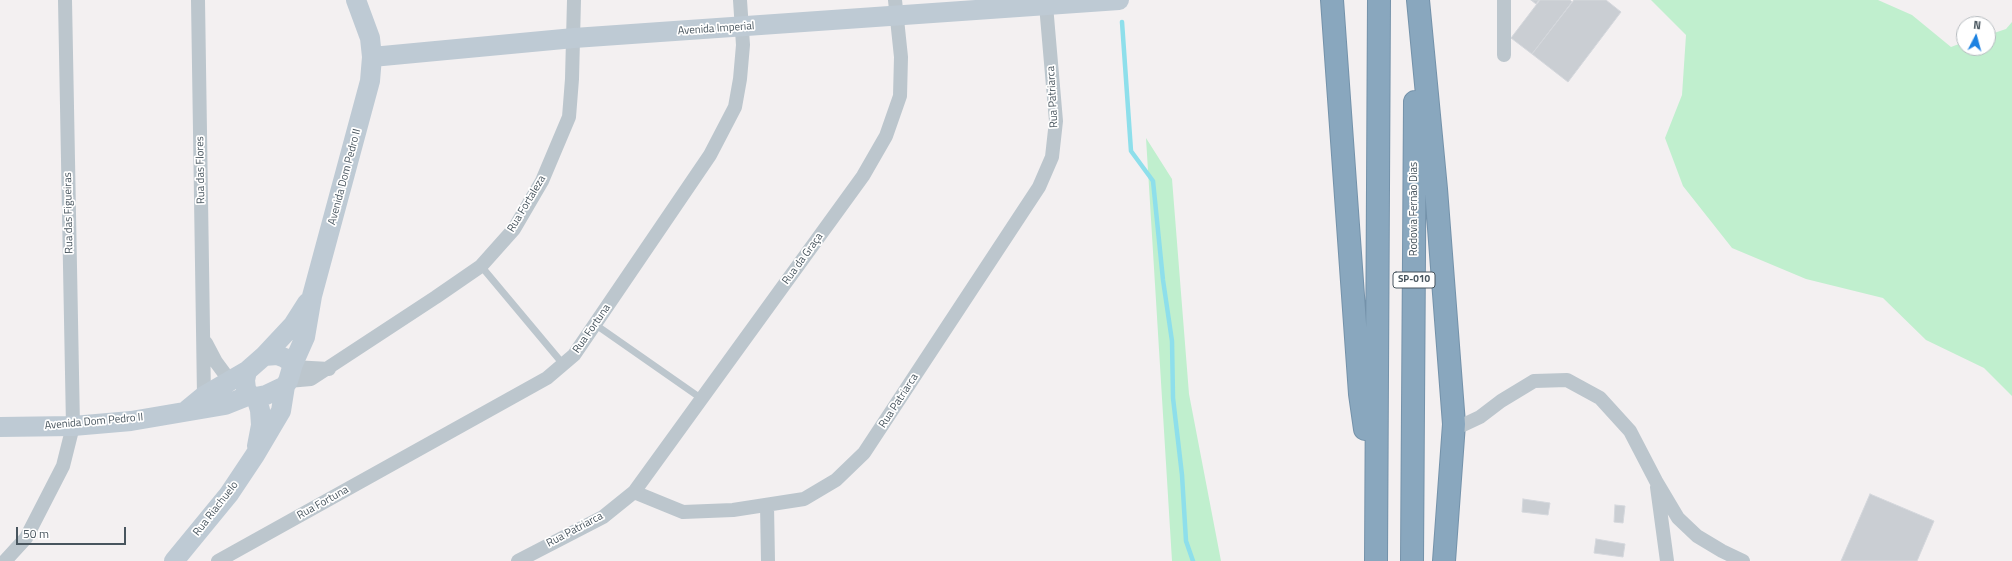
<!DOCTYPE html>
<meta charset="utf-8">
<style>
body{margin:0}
#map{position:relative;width:2012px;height:561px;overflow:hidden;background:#f3f0f1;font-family:"Titillium Web",sans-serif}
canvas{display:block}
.north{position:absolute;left:1956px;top:16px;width:40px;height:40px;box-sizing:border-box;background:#fff;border:1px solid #b6bbbf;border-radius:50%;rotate:6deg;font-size:11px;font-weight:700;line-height:16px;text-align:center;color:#48555e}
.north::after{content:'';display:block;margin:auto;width:14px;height:18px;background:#1c82e1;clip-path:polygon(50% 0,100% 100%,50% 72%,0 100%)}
.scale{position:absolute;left:16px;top:527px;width:110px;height:18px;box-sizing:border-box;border:2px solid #48555e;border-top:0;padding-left:5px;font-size:12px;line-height:14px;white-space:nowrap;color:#48555e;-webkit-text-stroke:3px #fff;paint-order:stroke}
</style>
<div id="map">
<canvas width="2012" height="561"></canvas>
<div class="north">N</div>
<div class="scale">50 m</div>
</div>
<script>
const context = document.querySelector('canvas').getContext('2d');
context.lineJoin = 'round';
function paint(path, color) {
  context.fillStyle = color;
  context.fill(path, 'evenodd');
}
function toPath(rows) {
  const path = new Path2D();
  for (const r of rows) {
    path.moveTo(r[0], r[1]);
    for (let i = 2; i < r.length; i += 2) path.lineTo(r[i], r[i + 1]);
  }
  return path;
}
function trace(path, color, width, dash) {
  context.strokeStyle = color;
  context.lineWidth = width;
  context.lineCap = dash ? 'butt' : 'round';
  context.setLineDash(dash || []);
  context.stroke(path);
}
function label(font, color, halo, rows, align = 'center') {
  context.font = font + ' "Titillium Web",sans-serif';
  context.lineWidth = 3.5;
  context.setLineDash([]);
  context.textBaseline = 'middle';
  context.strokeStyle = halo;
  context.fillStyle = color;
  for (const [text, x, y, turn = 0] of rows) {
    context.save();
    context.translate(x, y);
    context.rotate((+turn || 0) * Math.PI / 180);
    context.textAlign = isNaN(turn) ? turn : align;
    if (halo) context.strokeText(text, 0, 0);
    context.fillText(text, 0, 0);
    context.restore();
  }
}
paint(toPath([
 [1651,0,1878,0,1912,15,1951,47,1964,42,1964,48,1988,48,1988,35,2006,29,2012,22,2012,396,1984,368,1926,340,1883,298,1806,279,1732,248,1683,186,1665,138,1682,95,1686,35],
 [1146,138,1172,179,1189,394,1221,561,1172,561]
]), '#c0efce');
trace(toPath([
 [1122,22,1131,151,1153,181,1163,280,1172,341,1173,398,1182,475,1186,541,1193,561]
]), '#8edfeb', 4.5);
const building = toPath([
 [1531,0,1539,0,1536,4,1531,0],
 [1540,0,1570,0,1572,2,1532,54,1511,38,1540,0],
 [1574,0,1606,0,1621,12,1568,82,1532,54,1574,0],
 [1870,494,1934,521,1917,561,1841,561,1870,494],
 [1523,499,1550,503,1548,515,1522,512,1523,499],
 [1615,505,1625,506,1623,523,1614,522,1615,505],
 [1596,539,1625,544,1623,557,1594,553,1596,539]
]);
paint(building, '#caced3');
trace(building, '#d4d7dc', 1);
const highway = toPath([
 [1332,0,1360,394,1365,429],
 [1418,0,1436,189,1454,424,1444,561],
 [1376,561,1379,0],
 [1412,561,1415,102]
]);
trace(highway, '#7492aa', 24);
trace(toPath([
 [481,266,563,364],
 [596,325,702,399]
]), '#bcc6cd', 7);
trace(toPath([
 [198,0,204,396],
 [1504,0,1504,55],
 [206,343,216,362,230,381],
 [293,367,329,369],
 [288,381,311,379,436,297,481,266,514,229,542,181,569,117,572,79,574,0],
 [1454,424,1463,425,1480,417,1501,401,1534,381,1567,380,1600,398,1630,431,1656,481,1678,518,1697,536,1722,551,1743,561],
 [1657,487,1667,561],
 [634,492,863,176,886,136,900,96,901,57,895,0],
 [767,505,768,561],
 [5,561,26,538,63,466,73,426,65,0],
 [218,561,547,378,574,355,710,155,735,107,740,79,743,45,740,0],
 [518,561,603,517,634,492,683,512,733,510,804,499,836,480,864,453,1039,187,1052,157,1056,121,1046,5,1040,0]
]), '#bcc6cd', 14);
trace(toPath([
 [356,0,370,38,372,57,574,38,1119,0],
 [264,356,293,325,307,303],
 [293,364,305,337,312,296,370,81,372,57],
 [256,397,260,410,261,425,257,446],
 [187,410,204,396,247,371,264,356,277,355,285,358,293,364,288,381,285,386,266,395,256,397,250,395,246,389,245,380,247,371],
 [0,427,73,426,131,421,225,405,250,395],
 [174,561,229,494,255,455,281,411,285,386]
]), '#becad4', 20);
trace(highway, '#89a7be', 22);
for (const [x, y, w] of [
 [1414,280,42]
]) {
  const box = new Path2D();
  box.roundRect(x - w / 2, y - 8, w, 16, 3);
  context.fillStyle = '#fff';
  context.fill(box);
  trace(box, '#48555e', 1);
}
label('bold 10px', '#48555e', null, [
 ["SP-010",1414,280]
]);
label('11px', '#48555e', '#fff', [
 ["Avenida Imperial",716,29,-4],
 ["Rua Patriarca",1053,97,-93],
 ["Rua das Flores",201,170,-91],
 ["Avenida Dom Pedro II",345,177,-75],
 ["Rua Fortaleza",527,204,-59],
 ["Rodovia Fernão Dias",1414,209,-90],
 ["Rua das Figueiras",69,213,-91],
 ["Rua da Graça",803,259,-54],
 ["Rua Fortuna",592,329,-55],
 ["Rua Patriarca",899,401,-57],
 ["Avenida Dom Pedro II",94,422,-5],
 ["Rua Fortuna",323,503,-29],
 ["Rua Riachuelo",216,509,-52],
 ["Rua Patriarca",575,530,-28]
]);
</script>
